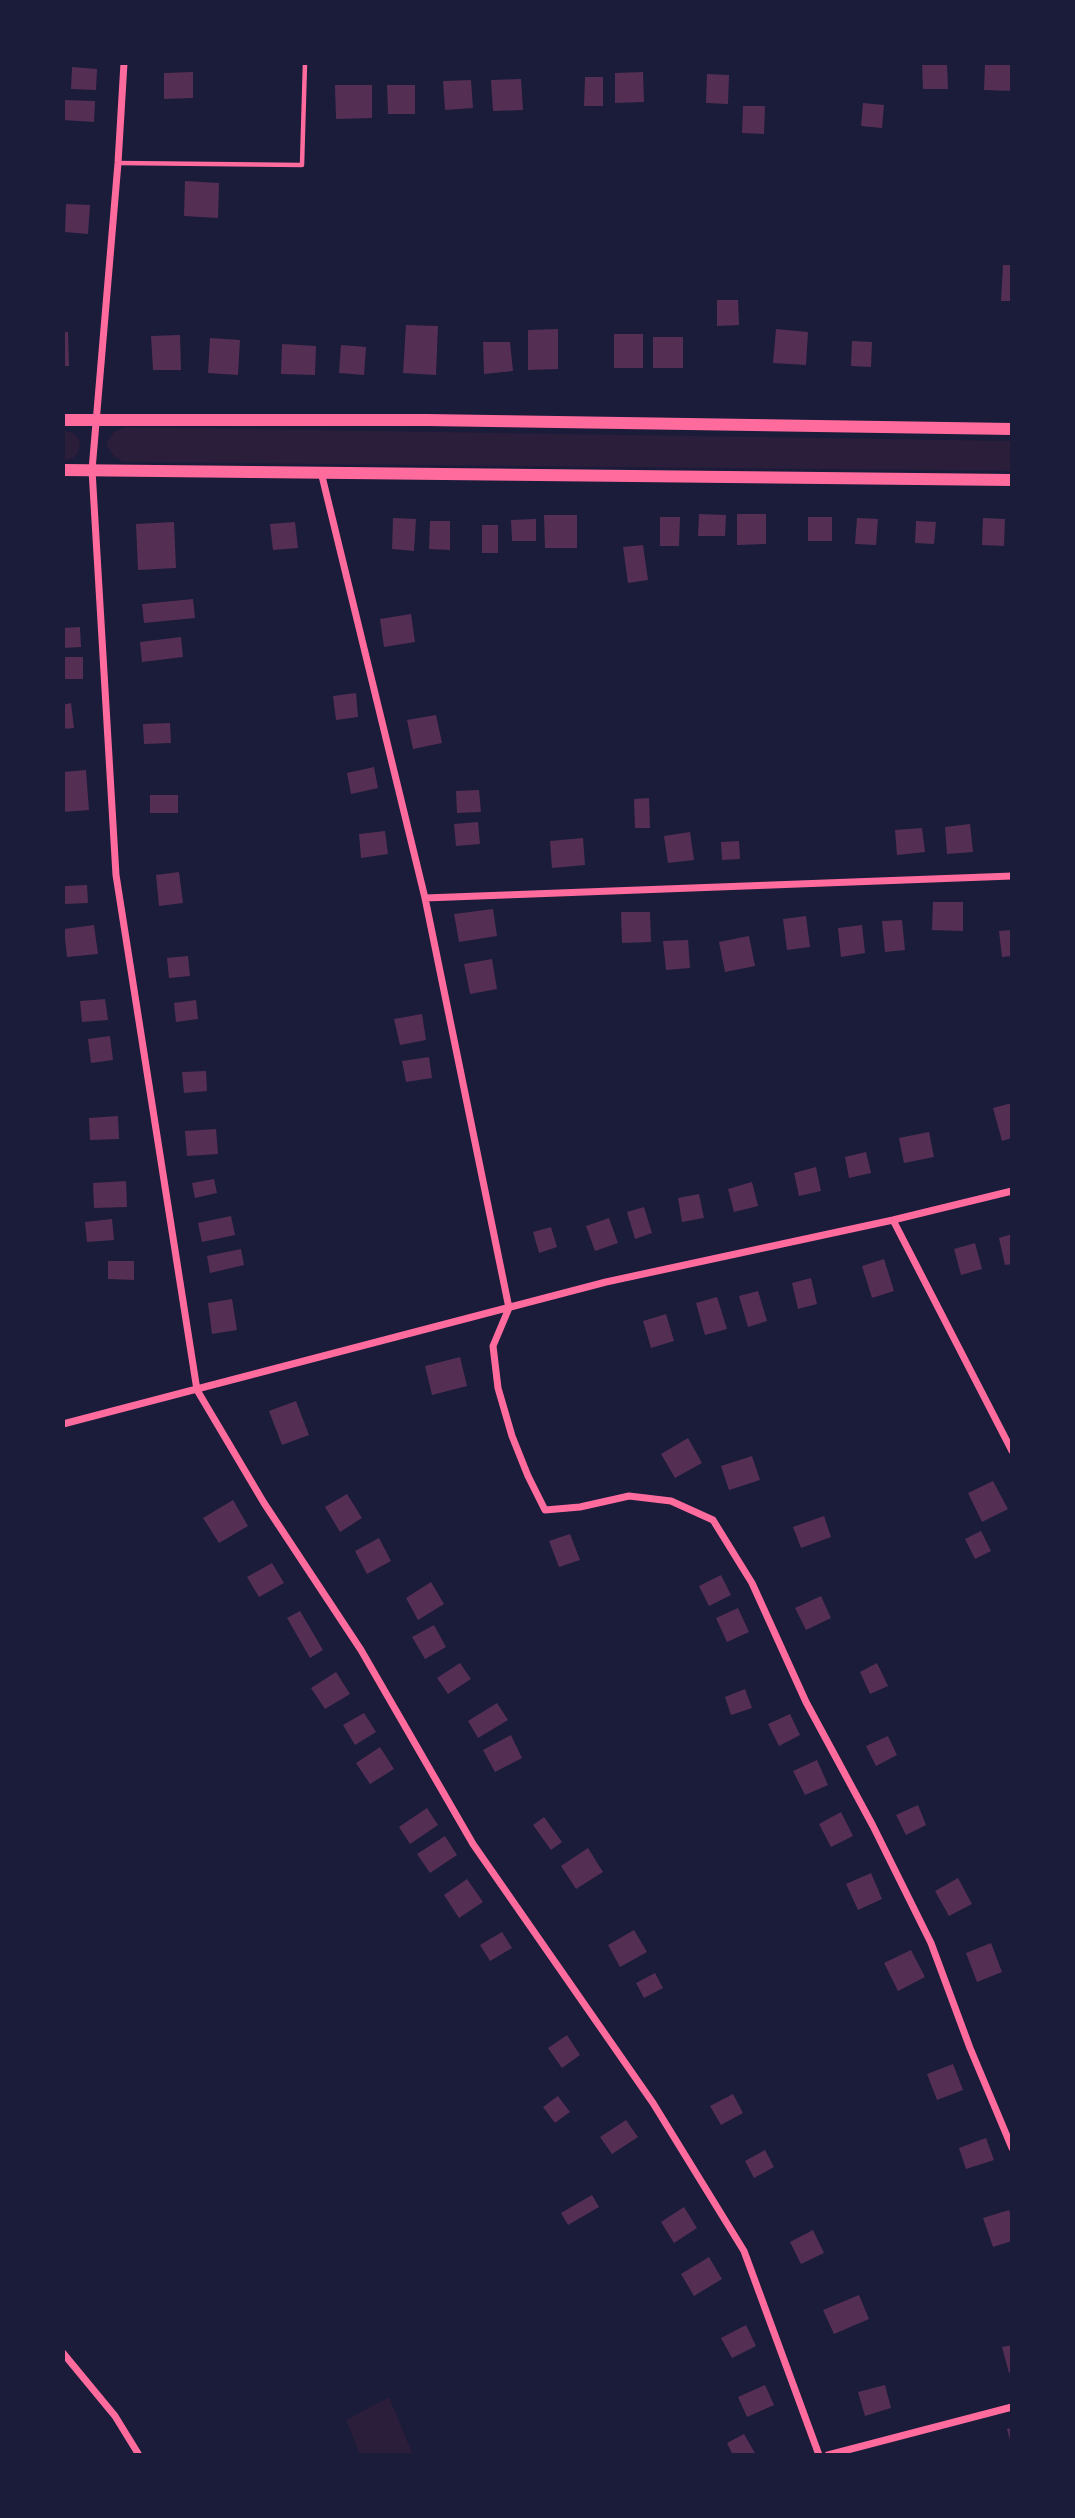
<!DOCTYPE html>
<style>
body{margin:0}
#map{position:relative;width:1075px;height:2518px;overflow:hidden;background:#1b1b3a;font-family:"PT Sans Narrow",sans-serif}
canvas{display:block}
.frame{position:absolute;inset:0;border:65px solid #1b1b3a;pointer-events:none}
</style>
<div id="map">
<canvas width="1075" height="2518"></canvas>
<div class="frame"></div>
</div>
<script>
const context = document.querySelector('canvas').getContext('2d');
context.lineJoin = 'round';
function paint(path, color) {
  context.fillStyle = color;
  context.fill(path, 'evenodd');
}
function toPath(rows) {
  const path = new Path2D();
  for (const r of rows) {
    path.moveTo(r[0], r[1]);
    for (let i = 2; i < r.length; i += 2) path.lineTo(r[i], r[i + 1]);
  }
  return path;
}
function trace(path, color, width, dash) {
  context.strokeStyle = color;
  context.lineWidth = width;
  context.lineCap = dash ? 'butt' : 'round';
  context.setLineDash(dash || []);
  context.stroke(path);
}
paint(toPath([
 [125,427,1012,441,1012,471,123,462,115,457,107,447,108,440,114,432],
 [63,430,75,434,80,441,78,453,73,458,63,461],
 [389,2397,413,2455,360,2455,346,2420]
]), '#2a1e3b');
paint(toPath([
 [922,63,947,63,948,89,923,89],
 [985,63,1012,65,1012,91,984,90],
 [72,67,97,69,96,90,71,89],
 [193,72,193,98,164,99,164,73],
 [643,72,644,102,615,103,615,73],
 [707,74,729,75,728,104,706,103],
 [585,77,603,77,603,106,584,106],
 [521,79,523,110,493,111,491,80],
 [471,80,473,108,445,110,443,81],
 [335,85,372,85,372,118,336,119],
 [387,85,415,85,415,114,388,114],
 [63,100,95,101,94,122,63,120],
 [863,103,884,105,882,128,861,126],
 [743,106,765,106,764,134,742,133],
 [185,181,219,183,218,218,184,216],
 [66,204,90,205,88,234,65,232],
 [1003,265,1012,265,1012,301,1001,301],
 [717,300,738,300,739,325,717,326],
 [406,325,438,326,436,375,403,373],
 [558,329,558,369,528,370,528,330],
 [776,329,808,332,806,365,773,363],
 [63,332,68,332,69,366,63,366],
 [614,334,643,334,643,368,614,368],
 [180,335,181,370,153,370,151,336],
 [653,337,683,337,683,368,653,368],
 [210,338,240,340,238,375,208,373],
 [852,341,872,342,871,367,851,366],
 [483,342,510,342,513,371,484,374],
 [282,344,316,346,315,375,281,374],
 [341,345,366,347,364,375,339,373],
 [699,514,726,515,725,536,698,536],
 [737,514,766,514,766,544,737,545],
 [544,515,577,515,577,548,545,548],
 [660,517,680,517,679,546,660,546],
 [808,517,832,517,832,541,808,541],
 [393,518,416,519,414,551,392,549],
 [857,518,878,519,876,545,855,544],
 [983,518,1005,519,1004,546,982,545],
 [536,519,536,541,512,541,511,520],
 [430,521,450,521,450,550,429,549],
 [916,521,936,522,934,544,915,543],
 [174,522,176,568,138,570,136,524],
 [295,522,298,548,273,550,270,524],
 [482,525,498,525,498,553,482,553],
 [643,545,648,580,628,583,623,547],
 [193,599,195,618,144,623,142,604],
 [411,614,415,642,384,647,380,619],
 [80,627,81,647,63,648,63,628],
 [181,637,183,657,142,662,140,642],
 [63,657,83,657,83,679,63,679],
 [356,693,358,717,336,720,333,696],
 [71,703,74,728,63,729,63,705],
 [436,715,442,743,413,749,407,720],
 [170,723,171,743,144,744,143,724],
 [374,767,378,788,351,794,347,773],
 [86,770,89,810,63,812,63,772],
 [479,790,481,812,457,813,456,791],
 [150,795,178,795,178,813,150,813],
 [649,798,650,828,635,828,634,799],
 [478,822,480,844,456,846,454,824],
 [970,824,973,852,947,854,945,827],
 [922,828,925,852,897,855,895,830],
 [385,831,388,854,361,858,359,834],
 [690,832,694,860,668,863,664,836],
 [583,838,585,865,552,868,550,841],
 [739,841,740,859,722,860,721,842],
 [179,872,183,903,159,906,156,875],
 [87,885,88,903,65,904,65,886],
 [933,902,963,902,963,931,932,930],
 [493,909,497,936,459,942,454,914],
 [621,912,650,912,651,942,622,943],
 [806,916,810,947,787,950,783,919],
 [902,920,905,950,885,952,882,921],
 [94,925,98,954,67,957,64,929],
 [862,925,865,953,841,957,838,928],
 [1012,930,1012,956,1002,957,999,931],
 [749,936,755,966,725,972,719,942],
 [688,940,690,968,666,970,663,941],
 [188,956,190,976,169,978,167,958],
 [492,959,497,989,470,994,464,964],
 [105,999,108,1020,82,1022,80,1001],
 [196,1000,198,1019,176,1022,174,1003],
 [422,1014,426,1040,400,1045,394,1019],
 [110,1036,113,1060,91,1063,88,1039],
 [429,1057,432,1078,406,1082,402,1061],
 [206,1071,207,1091,184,1093,182,1072],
 [1012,1103,1012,1138,1002,1141,993,1108],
 [118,1116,119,1139,90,1140,89,1118],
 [216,1129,218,1154,187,1156,185,1131],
 [929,1132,934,1157,904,1163,899,1138],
 [866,1152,871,1173,849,1178,845,1157],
 [816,1167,821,1191,799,1196,794,1173],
 [214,1179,217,1193,195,1198,192,1183],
 [126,1181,127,1207,94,1208,93,1183],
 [752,1182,758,1206,734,1212,728,1189],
 [699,1194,704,1218,682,1222,678,1198],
 [644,1207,652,1233,635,1239,627,1212],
 [231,1216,235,1235,202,1242,198,1223],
 [609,1218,618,1243,595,1251,586,1226],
 [112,1219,114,1240,87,1242,85,1222],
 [551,1227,557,1247,539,1253,533,1232],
 [1012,1234,1012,1264,1005,1265,999,1238],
 [975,1243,982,1269,961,1275,954,1249],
 [241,1249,244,1265,210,1273,207,1256],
 [884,1259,894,1291,872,1298,862,1266],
 [108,1261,134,1261,134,1280,108,1279],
 [811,1278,817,1304,798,1309,792,1283],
 [758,1291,767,1321,748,1327,739,1296],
 [717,1297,727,1329,705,1335,696,1303],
 [232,1299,237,1330,212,1334,208,1303],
 [666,1314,674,1341,651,1348,643,1321],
 [460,1357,467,1386,432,1395,425,1366],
 [296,1401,309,1435,282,1445,269,1411],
 [688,1438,702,1463,675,1478,661,1454],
 [752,1456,760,1480,729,1490,721,1466],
 [993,1481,1008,1509,982,1522,968,1493],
 [347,1494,362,1518,340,1532,325,1507],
 [233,1500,248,1526,219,1543,203,1518],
 [824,1516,831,1537,801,1548,793,1527],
 [981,1531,991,1551,975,1559,965,1539],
 [570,1534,580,1560,559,1567,549,1541],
 [379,1538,391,1561,367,1574,355,1551],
 [272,1563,284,1583,259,1597,247,1577],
 [721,1575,731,1595,709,1606,699,1586],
 [431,1582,444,1604,418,1620,406,1598],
 [821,1596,831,1618,806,1630,795,1608],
 [738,1608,749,1632,727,1642,716,1618],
 [300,1611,323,1650,310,1658,287,1618],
 [434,1625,446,1647,425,1659,412,1637],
 [460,1663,471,1679,448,1694,437,1678],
 [877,1663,888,1686,870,1694,860,1672],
 [336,1672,350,1694,325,1709,311,1688],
 [745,1689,752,1708,731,1715,725,1697],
 [497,1703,508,1720,478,1738,468,1721],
 [364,1713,376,1732,355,1745,343,1725],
 [790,1714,800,1735,779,1746,768,1724],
 [511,1735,522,1758,495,1772,483,1750],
 [888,1736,897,1755,876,1766,866,1746],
 [380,1747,394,1769,370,1784,356,1763],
 [817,1760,828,1785,805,1795,793,1771],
 [918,1805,926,1825,906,1835,896,1815],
 [427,1808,438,1825,410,1844,399,1827],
 [841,1812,853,1836,831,1847,819,1824],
 [544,1817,562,1842,551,1850,533,1825],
 [445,1836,457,1855,430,1873,417,1854],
 [588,1848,603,1872,576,1889,561,1866],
 [871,1873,882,1899,858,1910,846,1884],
 [958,1878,972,1904,949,1916,935,1891],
 [467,1879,483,1902,459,1918,444,1895],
 [634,1930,647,1952,620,1967,608,1945],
 [502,1932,512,1948,490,1961,480,1945],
 [991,1943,1002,1972,977,1982,966,1953],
 [911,1950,925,1977,898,1991,884,1963],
 [655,1973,663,1988,644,1998,636,1983],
 [567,2035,580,2055,562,2068,548,2048],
 [953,2064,963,2090,937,2100,927,2074],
 [733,2094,743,2113,721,2125,710,2106],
 [558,2096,570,2112,555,2123,543,2107],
 [626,2120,638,2137,612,2154,600,2137],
 [986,2138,994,2160,966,2169,959,2148],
 [765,2150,774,2167,754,2178,745,2161],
 [592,2195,599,2207,568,2225,561,2213],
 [684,2207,697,2228,674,2243,661,2222],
 [1009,2210,1012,2218,1012,2241,993,2247,983,2218],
 [813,2230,824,2253,801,2264,790,2242],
 [709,2257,722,2279,694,2296,681,2274],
 [859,2295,869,2319,834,2334,823,2310],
 [746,2325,756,2346,732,2358,721,2338],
 [1012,2345,1012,2372,1009,2373,1002,2347],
 [765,2385,774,2405,747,2417,738,2397],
 [885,2385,891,2408,865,2416,858,2392],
 [1012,2428,1012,2444,1011,2444,1007,2429],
 [744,2434,756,2455,733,2455,727,2443]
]), '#542f53');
trace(toPath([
 [118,163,302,165,305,63]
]), '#ff6b9d', 4.5);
trace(toPath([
 [124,63,118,163,92,470,116,875,197,1390,264,1503,361,1650,473,1844,653,2103,744,2251,819,2455],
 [321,472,425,898,509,1308,493,1346,498,1388,512,1436,528,1476,545,1510,580,1507,629,1496,671,1501,713,1520,752,1583,806,1702,873,1826,931,1943,970,2048,1012,2148],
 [425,898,1012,876],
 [893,1220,1012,1451],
 [63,1424,606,1282,893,1220,1012,1191],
 [63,2353,115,2416,139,2455],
 [828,2455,1012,2407]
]), '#ff6b9d', 7);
trace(toPath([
 [63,420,427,420,1012,429],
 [63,470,1012,480]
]), '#ff6b9d', 12);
</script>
